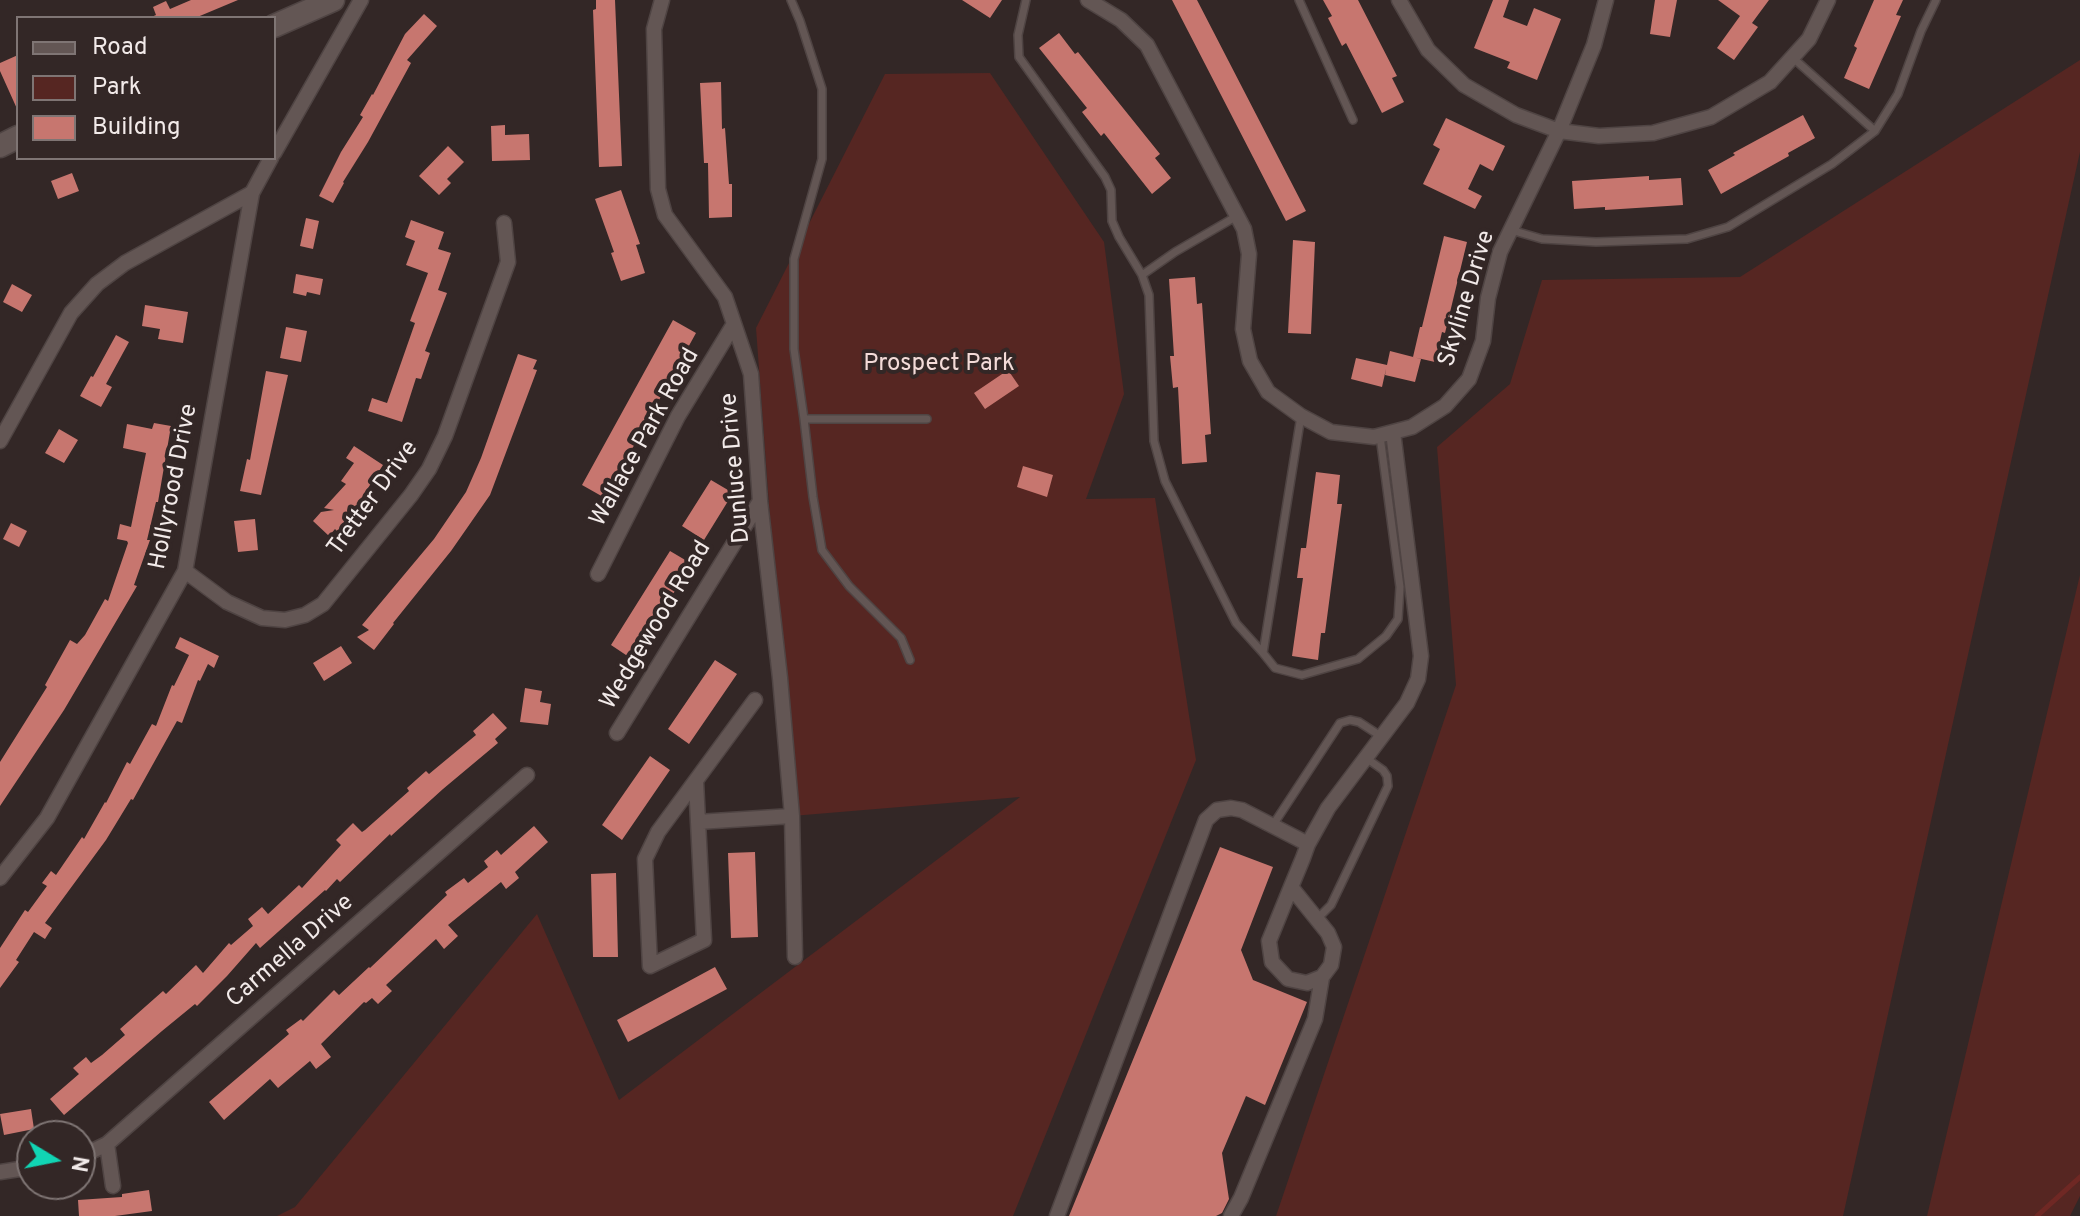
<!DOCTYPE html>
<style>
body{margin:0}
#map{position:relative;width:2080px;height:1216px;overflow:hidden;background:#332726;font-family:Overpass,sans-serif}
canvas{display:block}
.legend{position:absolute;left:16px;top:16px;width:260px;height:144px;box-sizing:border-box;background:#332726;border:2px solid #7f7574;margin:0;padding:10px 14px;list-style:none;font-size:24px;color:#f2eae9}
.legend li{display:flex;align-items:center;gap:16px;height:40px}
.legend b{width:40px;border:2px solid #7f7574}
.north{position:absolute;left:16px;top:1120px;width:80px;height:80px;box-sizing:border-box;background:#332726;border:2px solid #7f7574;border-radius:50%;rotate:100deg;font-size:22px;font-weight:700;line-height:32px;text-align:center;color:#f2eae9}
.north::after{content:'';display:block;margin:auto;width:28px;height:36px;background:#11d5b4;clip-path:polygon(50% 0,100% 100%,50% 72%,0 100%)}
</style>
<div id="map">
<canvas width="2080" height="1216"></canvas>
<ul class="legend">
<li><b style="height:10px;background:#635654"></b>Road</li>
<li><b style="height:22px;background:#562622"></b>Park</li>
<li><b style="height:22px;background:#c7766f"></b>Building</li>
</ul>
<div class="north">N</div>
</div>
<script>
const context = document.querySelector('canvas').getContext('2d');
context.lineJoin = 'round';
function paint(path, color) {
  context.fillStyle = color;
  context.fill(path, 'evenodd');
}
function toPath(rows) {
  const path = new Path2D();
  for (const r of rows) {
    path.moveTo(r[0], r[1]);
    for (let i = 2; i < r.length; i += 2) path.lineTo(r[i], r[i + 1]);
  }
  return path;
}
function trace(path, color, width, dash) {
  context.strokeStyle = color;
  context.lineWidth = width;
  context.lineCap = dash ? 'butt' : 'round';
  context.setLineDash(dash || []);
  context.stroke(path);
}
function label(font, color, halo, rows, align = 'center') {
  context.font = font + ' Overpass,sans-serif';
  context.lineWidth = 8;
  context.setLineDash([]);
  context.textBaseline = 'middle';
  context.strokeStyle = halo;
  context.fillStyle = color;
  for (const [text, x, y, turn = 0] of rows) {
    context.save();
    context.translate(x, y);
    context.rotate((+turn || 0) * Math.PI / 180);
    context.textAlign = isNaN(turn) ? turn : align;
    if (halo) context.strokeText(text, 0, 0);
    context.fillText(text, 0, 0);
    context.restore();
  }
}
paint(toPath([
 [2080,60,2080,152,1843,1216,1276,1216,1456,685,1437,447,1510,384,1542,280,1740,277],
 [990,73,1104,242,1124,394,1086,499,1155,498,1196,760,1013,1216,277,1216,295,1207,537,914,619,1100,1020,797,792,816,756,328,885,74],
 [2080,575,2080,1196,2070,1216,1927,1216]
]), '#562622');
trace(toPath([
 [2037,1216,2080,1177]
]), '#6f2824', 5);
paint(toPath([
 [191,0,238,0,195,18,149,18,156,15,153,7,166,1,170,9],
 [596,0,615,0,622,166,599,167,593,10,596,9],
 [962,0,1002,0,990,18],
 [1172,0,1197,0,1306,211,1286,221],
 [1323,0,1358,0,1397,76,1392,78,1404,102,1382,113,1346,43,1342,46,1328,18,1332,16],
 [1493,0,1509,0,1503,17,1527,26,1534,8,1561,19,1537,80,1507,68,1510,62,1474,48],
 [1655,0,1677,0,1670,37,1650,34],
 [1718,0,1769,0,1752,23,1758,27,1734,60,1717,48,1740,16],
 [1874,0,1903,0,1896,15,1901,16,1869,89,1844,78,1857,48,1854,46],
 [424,14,437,26,407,60,411,63,368,142,343,182,344,183,333,203,319,196,341,152,363,117,360,115,372,94,373,95,405,34],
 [1059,33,1075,54,1078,52,1160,154,1155,158,1171,178,1152,194,1104,133,1101,136,1082,112,1087,108,1039,48],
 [18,55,18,111,0,71,0,63],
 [721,82,722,129,725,128,729,184,732,184,732,217,709,218,708,163,704,163,700,83],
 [1803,115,1815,138,1788,153,1789,156,1721,194,1708,170,1735,155,1733,153],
 [1446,118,1505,146,1493,171,1480,164,1468,189,1482,196,1475,209,1423,184,1440,149,1433,145],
 [505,125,505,135,529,134,530,160,492,161,491,126],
 [448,146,464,162,447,179,451,183,439,195,419,176],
 [72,173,79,191,58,199,51,181],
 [1649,176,1649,180,1681,178,1683,205,1605,210,1605,207,1574,209,1572,181],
 [621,190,640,244,636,245,645,273,621,281,611,253,614,252,595,199],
 [306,218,319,221,313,249,300,246],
 [411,220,444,232,438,249,451,253,438,290,447,293,425,351,430,353,421,379,416,378,402,422,368,411,372,398,387,403,415,323,410,321,428,273,406,265,415,241,405,237],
 [1444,236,1467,242,1445,333,1442,332,1435,362,1413,357,1420,327,1422,327],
 [1293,240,1315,242,1311,334,1288,333],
 [296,274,323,279,320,295,307,292,306,296,293,293],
 [1195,277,1197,304,1202,303,1211,434,1205,435,1207,462,1182,464,1178,387,1173,388,1170,356,1174,356,1169,279],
 [12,284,32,295,22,312,3,302],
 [145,305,188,312,183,343,158,339,160,329,142,326],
 [673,320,696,333,605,498,582,485],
 [286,327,307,331,301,362,280,358],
 [116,335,129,342,106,384,112,387,101,407,80,396,91,376,93,377],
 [1390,351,1421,359,1415,382,1385,375,1386,369,1382,387,1351,379,1356,358,1387,365],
 [518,354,537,360,533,369,537,370,490,495,451,551,393,623,394,624,374,650,357,637,369,630,362,625,434,539,466,492,481,458],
 [1008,370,1019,386,985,409,974,393],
 [266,371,288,375,261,495,240,491,247,459,250,460],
 [154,423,171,426,158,502,156,502,147,540,150,540,134,585,137,586,64,710,0,806,0,762,47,687,45,685,70,640,77,644,85,635,105,599,108,601,128,543,127,541,117,539,120,524,131,527,146,453,123,448,127,424,152,429],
 [59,429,78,440,64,463,45,453],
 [354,446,383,465,355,508,361,507,338,532,335,529,329,536,313,521,321,512,334,510,324,508,346,484,341,481,354,463,346,458],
 [1023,466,1053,475,1047,497,1017,487],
 [1316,472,1340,475,1337,504,1342,504,1325,633,1321,633,1318,660,1292,656,1303,578,1297,578,1301,548,1306,548],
 [711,480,733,493,704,540,682,526],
 [255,519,258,550,238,552,234,521],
 [11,523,27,531,19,547,3,539],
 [670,551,692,564,632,659,611,645],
 [180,637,219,656,214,668,208,664,200,681,198,680,182,723,177,721,133,800,131,799,106,840,45,923,52,928,45,939,34,932,16,960,19,962,0,988,0,948,25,910,28,912,47,886,42,883,51,871,56,875,82,837,84,839,105,802,106,803,127,762,130,764,152,724,156,726,172,685,174,686,189,655,175,648],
 [341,646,352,663,324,681,313,663],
 [715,660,737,674,689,744,668,729],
 [525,688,542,691,540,702,551,704,548,725,520,722],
 [493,713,507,728,495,739,498,743,443,789,391,836,390,834,340,882,337,879,326,891,325,890,260,948,256,943,227,976,197,1006,195,1004,162,1031,64,1115,50,1099,79,1074,73,1068,86,1057,91,1063,102,1055,125,1035,120,1029,163,991,166,994,196,965,203,973,229,943,231,945,253,926,248,919,262,907,268,914,299,885,302,888,341,845,336,840,353,823,362,832,365,830,409,791,407,788,426,771,429,774,476,735,473,731],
 [650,756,670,770,622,840,602,825],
 [534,826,548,842,515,872,519,878,506,889,501,882,448,925,458,936,444,949,436,939,386,985,392,991,378,1004,372,998,366,1003,364,1002,321,1044,331,1057,316,1069,310,1061,278,1088,270,1079,224,1120,209,1102,289,1034,286,1030,301,1019,303,1021,334,990,339,995,369,967,370,968,447,895,445,892,464,878,468,883,488,867,484,861,497,850,501,855],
 [1220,847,1273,867,1241,950,1253,980,1307,1002,1265,1105,1246,1096,1222,1153,1229,1199,1222,1213,1216,1216,1069,1216],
 [755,852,758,937,731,938,728,853],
 [616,873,618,957,593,957,591,874],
 [715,967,727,989,628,1042,617,1020],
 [31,1109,34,1129,4,1135,0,1114],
 [149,1190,152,1211,115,1216,79,1216,78,1200,122,1197,122,1194]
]), '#c7766f');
const lane = toPath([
 [791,0,800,21,822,89,822,159,794,259,794,349,804,419,927,419],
 [1026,0,1018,35,1019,57,1105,177,1111,190,1112,221,1119,237,1142,275],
 [1299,0,1353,120],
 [1792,57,1875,131],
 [1237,216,1175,252,1142,275,1149,295,1154,441,1165,481,1236,623,1263,653],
 [1511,230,1542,239,1596,242,1687,239,1728,227,1832,164,1875,131,1898,94,1921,31,1936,0],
 [1301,416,1263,653,1275,668,1302,675,1358,659,1386,636,1398,619,1400,587,1380,436],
 [804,419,813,497,822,550,849,586,901,638,910,660],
 [1273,825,1340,723,1350,720,1359,722,1382,737],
 [1317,919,1331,905,1388,786,1387,776,1383,770,1366,758]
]);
const street = toPath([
 [662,0,654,29,658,189,665,215,725,297,751,374,760,501,780,678,792,816,795,957],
 [1088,0,1121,20,1147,45,1244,229,1249,254,1243,329,1250,361,1268,392,1301,416,1331,432,1374,437,1412,427,1445,406,1469,379,1483,341,1488,298,1500,252,1559,131,1594,45,1606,0],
 [1399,0,1428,50,1464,85,1516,115,1559,131,1599,136,1653,133,1711,117,1770,82,1809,39,1828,0],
 [274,153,361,0],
 [0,441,71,313,97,284,125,263,252,193],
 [185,571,227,602,262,618,285,620,305,615,323,604,411,495,429,469,445,436,508,262,504,223],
 [598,574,678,416,734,324],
 [617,733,760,501],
 [696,782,704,940,650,966,645,859,658,832,755,700],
 [698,822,792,816],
 [0,878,47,818,185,571,252,193,271,158],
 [1291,887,1328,933,1334,947,1331,965,1322,977,1307,983,1288,979,1272,962,1269,941,1291,887,1303,858,1308,844,1328,808,1407,703,1418,679,1421,656,1393,432],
 [107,1144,113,1186],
 [80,1157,107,1144,527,775],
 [0,1172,32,1167],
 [1057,1216,1206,820,1217,810,1231,808,1242,810,1308,844],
 [1231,1216,1241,1198,1315,1019,1322,977]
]);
const secondary = toPath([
 [274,26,333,0],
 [0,146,18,137]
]);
trace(lane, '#4f4443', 10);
trace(street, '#4f4443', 17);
trace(secondary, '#4f4443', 25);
trace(lane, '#635654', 7);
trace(street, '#635654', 14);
trace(secondary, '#635654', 22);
label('24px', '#f2eae9', '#332726', [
 ["Skyline Drive",1468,299,-73],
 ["Wallace Park Road",646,438,-61],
 ["Dunluce Drive",737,468,-95],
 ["Hollyrood Drive",175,487,-79],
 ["Tretter Drive",374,499,-54],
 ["Wedgewood Road",657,626,-59],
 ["Carmella Drive",291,952,-41]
]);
label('24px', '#f3dbd8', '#332726', [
 ["Prospect Park",939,365]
]);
</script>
